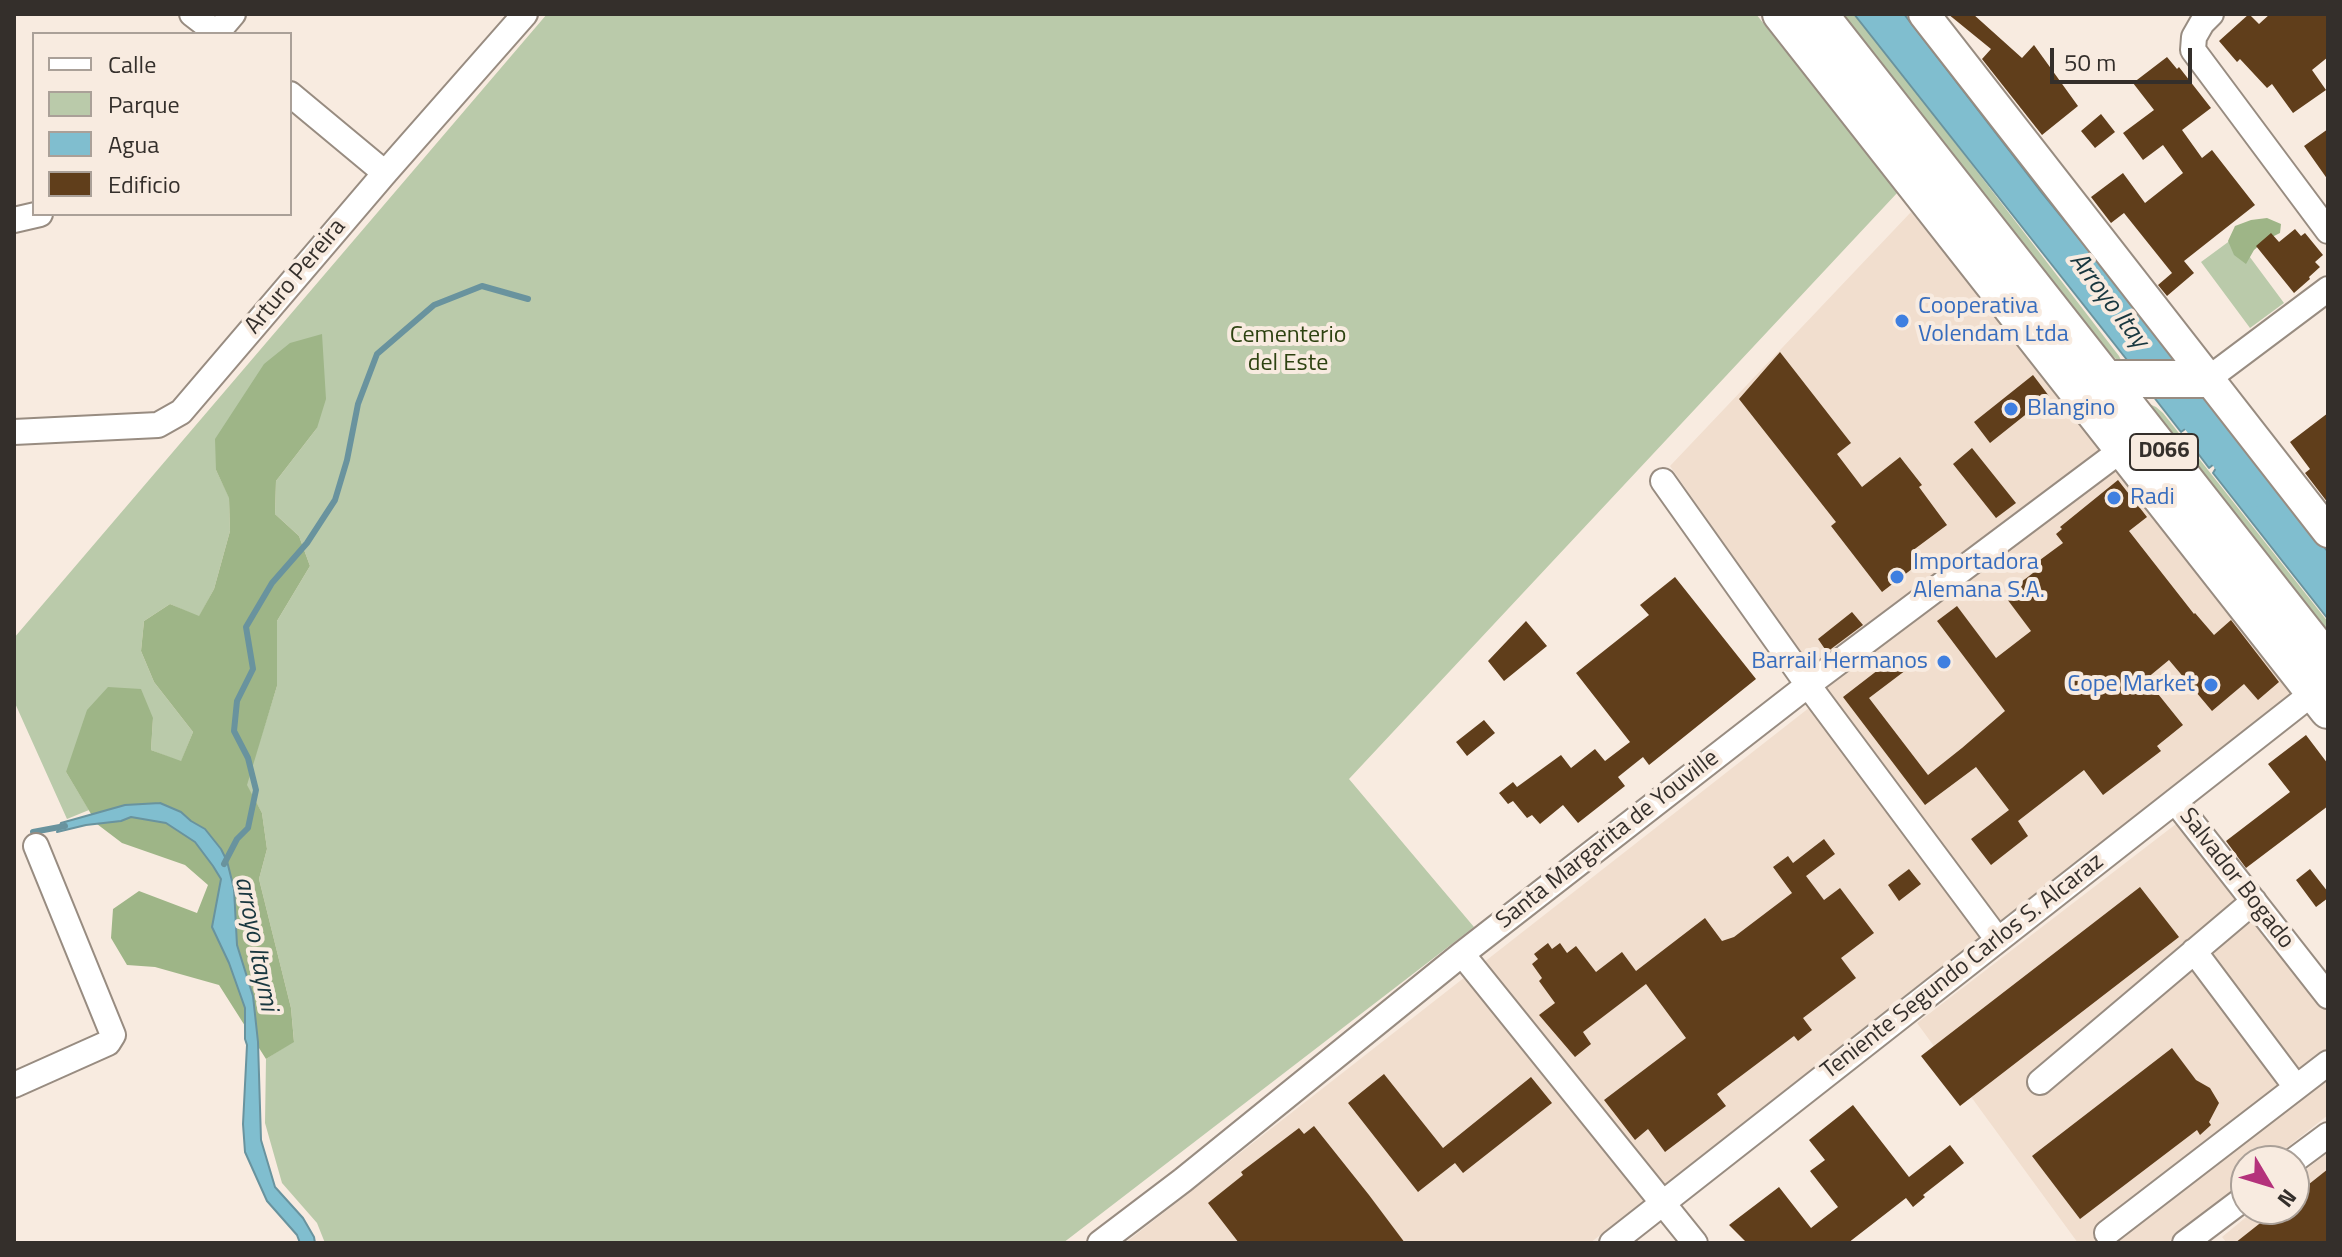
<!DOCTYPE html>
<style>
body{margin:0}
#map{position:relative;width:2342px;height:1257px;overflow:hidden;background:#f8ebe0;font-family:"Titillium Web",sans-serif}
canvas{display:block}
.frame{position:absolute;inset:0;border:16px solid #342f2b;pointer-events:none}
.legend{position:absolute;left:32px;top:32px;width:260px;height:184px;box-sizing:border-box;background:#f8ebe0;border:2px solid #aaa098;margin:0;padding:10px 14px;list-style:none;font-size:24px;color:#342f2b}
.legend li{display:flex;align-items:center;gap:16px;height:40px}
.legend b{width:40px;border:2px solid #aaa098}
.north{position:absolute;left:2230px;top:1145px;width:80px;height:80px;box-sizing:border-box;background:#f8ebe0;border:2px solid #aaa098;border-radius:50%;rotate:128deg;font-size:22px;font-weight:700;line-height:32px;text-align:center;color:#342f2b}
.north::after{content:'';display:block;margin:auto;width:28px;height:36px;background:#b4327b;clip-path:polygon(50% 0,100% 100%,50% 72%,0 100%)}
.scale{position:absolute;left:2050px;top:48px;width:142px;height:36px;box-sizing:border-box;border:4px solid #342f2b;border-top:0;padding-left:10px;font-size:24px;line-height:28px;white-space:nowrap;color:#342f2b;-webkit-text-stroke:6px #f8ebe0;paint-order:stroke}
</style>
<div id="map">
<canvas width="2342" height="1257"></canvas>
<div class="frame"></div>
<ul class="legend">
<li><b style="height:10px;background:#fff"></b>Calle</li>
<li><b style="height:22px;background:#bacaaa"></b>Parque</li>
<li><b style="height:22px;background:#80becf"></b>Agua</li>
<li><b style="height:22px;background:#603e1b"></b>Edificio</li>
</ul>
<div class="north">N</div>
<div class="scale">50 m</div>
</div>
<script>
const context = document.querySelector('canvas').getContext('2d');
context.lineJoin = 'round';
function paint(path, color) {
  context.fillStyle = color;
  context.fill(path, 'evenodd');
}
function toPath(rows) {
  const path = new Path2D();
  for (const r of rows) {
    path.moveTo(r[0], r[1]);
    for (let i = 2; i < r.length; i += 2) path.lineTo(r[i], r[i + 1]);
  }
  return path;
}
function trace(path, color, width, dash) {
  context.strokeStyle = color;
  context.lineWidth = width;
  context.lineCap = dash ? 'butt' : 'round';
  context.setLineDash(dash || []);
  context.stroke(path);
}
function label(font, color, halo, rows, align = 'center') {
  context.font = font + ' "Titillium Web",sans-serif';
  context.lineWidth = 8;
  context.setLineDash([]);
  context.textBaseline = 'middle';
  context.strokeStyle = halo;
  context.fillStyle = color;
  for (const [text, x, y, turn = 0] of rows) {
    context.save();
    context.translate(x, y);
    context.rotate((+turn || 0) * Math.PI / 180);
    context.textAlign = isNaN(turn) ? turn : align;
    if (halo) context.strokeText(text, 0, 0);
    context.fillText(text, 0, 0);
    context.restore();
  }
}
paint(toPath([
 [1911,212,2299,691,1590,1243,1125,1243,1828,693,1670,466],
 [2176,824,2328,1013,2328,1115,2270,1161,2246,1161,2246,1180,2167,1243,2078,1243,1917,1023],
 [2328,1152,2328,1243,2227,1243,2222,1237,2256,1209,2294,1209,2294,1179]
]), '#f1dece');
paint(toPath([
 [547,14,1756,14,1898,192,1349,779,1474,927,1063,1243,325,1243,317,1223,282,1183,265,1123,266,1059,294,1041,291,1008,259,879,267,849,262,813,246,785,277,686,277,621,310,566,299,536,275,514,276,481,317,428,216,470,229,497,230,531,214,589,199,617,170,604,144,621,141,651,154,682,193,732,181,762,151,750,153,718,66,772,89,810,67,819,14,701,14,638],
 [1843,14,1856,14,2119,356,2121,360,2119,362,2096,340],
 [2235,237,2284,303,2250,328,2201,262],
 [2145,402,2156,407,2163,413,2328,622,2328,642]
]), '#bacaaa');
paint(toPath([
 [2267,218,2281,224,2280,233,2266,240,2254,250,2246,264,2234,255,2228,241,2235,226,2251,220],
 [322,334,326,399,317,428,276,481,275,514,299,536,310,566,277,621,277,686,247,785,262,813,267,849,259,879,291,1008,294,1042,266,1059,219,985,155,967,127,965,111,938,113,909,139,891,197,913,208,885,185,865,122,843,97,824,66,772,87,710,108,687,141,689,153,718,151,750,181,761,193,732,154,682,141,651,144,621,170,604,199,616,214,589,230,531,229,498,216,470,215,439,264,364,290,343]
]), '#9eb587');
const water = toPath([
 [1854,14,1904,14,2039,189,2182,365,2131,365,1854,14],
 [2204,395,2215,405,2188,427,2194,434,2220,412,2235,433,2214,462,2216,467,2239,437,2328,552,2328,619,2213,473,2216,468,2214,464,2209,468,2187,439,2193,433,2188,427,2181,432,2153,396,2204,395],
 [160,803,181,812,191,821,205,829,221,849,227,861,234,889,237,945,253,996,258,1042,261,1140,275,1187,303,1218,314,1237,315,1243,300,1243,297,1235,267,1201,245,1152,243,1124,247,1045,245,1039,245,1008,229,963,212,927,221,879,213,866,195,842,166,823,131,817,121,821,86,825,57,832,61,823,125,805,160,803]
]);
paint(water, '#80becf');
trace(water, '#69939e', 2);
trace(toPath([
 [33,832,65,826],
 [224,864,237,839,248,828,256,790,248,758,234,731,237,701,253,669,246,627,272,583,307,543,335,500,347,460,358,404,377,354,434,305,482,286,528,299]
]), '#69939e', 6);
trace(toPath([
 [2170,382,2253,490]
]), '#80becf', 34);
paint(toPath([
 [1948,14,1973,14,2022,58,2034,45,2078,106,2042,135,1982,59,1991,49],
 [2249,14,2259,24,2270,14,2328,14,2328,57,2312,70,2326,90,2293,113,2272,84,2267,88,2240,59,2237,62,2219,41],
 [2167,57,2177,69,2179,67,2211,108,2182,130,2202,158,2212,150,2255,205,2184,261,2194,273,2167,296,2158,285,2172,273,2124,213,2111,223,2091,197,2123,173,2145,203,2183,173,2163,145,2143,160,2123,133,2154,110,2133,83],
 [2101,114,2115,132,2095,148,2081,131],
 [2328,129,2328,180,2304,146],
 [2295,229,2301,236,2305,233,2323,255,2315,262,2320,267,2309,277,2310,279,2294,293,2256,246,2271,233,2279,242],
 [1780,352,1851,443,1837,454,1862,487,1900,457,1922,485,1919,487,1947,525,1912,551,1921,562,1882,592,1831,526,1836,522,1739,399],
 [2033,375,2049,396,1990,443,1974,422],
 [2328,413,2328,503,2305,473,2310,469,2290,442],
 [1972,448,2016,503,1996,518,1953,464],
 [2118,480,2147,517,2129,531,2194,614,2195,613,2214,635,2231,620,2279,682,2258,700,2244,684,2212,711,2169,660,2146,679,2183,725,2157,746,2161,751,2103,795,2084,770,2018,821,2028,836,1991,865,1971,839,2009,810,1976,767,1925,805,1843,697,1900,653,1910,667,1869,698,1928,775,1962,748,2005,711,1937,621,1957,606,1996,658,2031,631,2004,595,2033,573,2029,568,2063,543,2056,534,2062,529,2060,527],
 [1675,577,1756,679,1649,765,1643,757,1618,777,1625,786,1578,823,1563,805,1540,824,1532,815,1527,818,1513,801,1508,804,1499,793,1513,782,1517,787,1561,755,1571,768,1595,749,1605,761,1630,742,1576,673,1649,615,1640,605],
 [1852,612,1863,625,1827,652,1818,639],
 [1526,621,1547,646,1504,681,1488,661],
 [1484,720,1495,733,1467,756,1456,742],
 [2306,735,2328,764,2328,806,2246,868,2226,841,2290,792,2268,764],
 [1824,839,1835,854,1806,876,1824,900,1840,888,1874,933,1841,958,1856,978,1803,1018,1812,1030,1798,1041,1794,1036,1717,1094,1726,1106,1665,1152,1648,1129,1635,1140,1604,1100,1686,1038,1646,984,1583,1032,1591,1044,1575,1057,1539,1015,1555,1003,1539,981,1542,978,1532,964,1538,959,1534,954,1548,943,1552,949,1560,943,1567,953,1576,946,1596,972,1622,952,1636,971,1705,918,1722,941,1734,937,1792,893,1773,867,1788,856,1793,863],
 [1909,869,1921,884,1899,901,1888,885],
 [2310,869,2328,892,2328,898,2316,907,2296,880],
 [2140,887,2179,937,1960,1106,1921,1056],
 [2172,1048,2196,1080,2210,1088,2219,1103,2209,1122,2211,1125,2200,1135,2197,1130,2080,1219,2032,1156],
 [1384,1074,1443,1148,1531,1077,1552,1103,1463,1173,1455,1163,1418,1192,1348,1103],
 [1853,1105,1909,1177,1950,1145,1964,1163,1923,1195,1925,1197,1913,1207,1906,1198,1848,1243,1747,1243,1729,1225,1779,1187,1811,1228,1838,1207,1810,1171,1825,1160,1809,1140],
 [1314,1126,1369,1195,1405,1243,1239,1243,1208,1203,1243,1175,1241,1172,1299,1128,1304,1134],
 [2328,1169,2328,1243,2235,1243,2278,1209,2294,1209,2294,1196]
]), '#603e1b');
const minor = toPath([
 [192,14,218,34],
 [2211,14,2202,23,2194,37,2193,50,2328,231],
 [216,34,233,14],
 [290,94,385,173],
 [14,220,40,214],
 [2208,379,2328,289],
 [14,432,158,425,181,412,385,173,525,14],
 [1663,481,1808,685,1998,940],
 [2175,801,2328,996],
 [2194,951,2296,1087],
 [1462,954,1695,1243],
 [2040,1082,2254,901],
 [14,1085,108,1043,113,1035,36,846],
 [2293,1161,2328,1135],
 [2107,1233,2328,1063],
 [1100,1243,1183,1180,1462,954,1808,685,2124,448],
 [1612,1243,2314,692],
 [2185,1243,2246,1197]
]);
const major = toPath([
 [1924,14,2328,532]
]);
const highway = toPath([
 [1781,14,2328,710],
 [1819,14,2328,662],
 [2104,379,2208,379]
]);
trace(minor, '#988c81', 28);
trace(major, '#988c81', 34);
trace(highway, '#988c81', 40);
trace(minor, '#fff', 24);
trace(major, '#fff', 30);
trace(highway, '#fff', 36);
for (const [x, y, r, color] of [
 [1902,321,8,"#3f7fe0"],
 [2011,409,8,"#3f7fe0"],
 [2114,498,8,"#3f7fe0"],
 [1897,577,8,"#3f7fe0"],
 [1944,662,8,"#3f7fe0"],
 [2211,685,8,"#3f7fe0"]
]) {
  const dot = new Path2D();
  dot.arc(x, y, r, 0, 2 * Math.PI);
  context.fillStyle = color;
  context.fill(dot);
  trace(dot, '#f8ebe0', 3);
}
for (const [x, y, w] of [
 [2164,452,68]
]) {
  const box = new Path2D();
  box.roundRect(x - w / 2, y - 18, w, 36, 6);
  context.fillStyle = '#f8ebe0';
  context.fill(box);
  trace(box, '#342f2b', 2);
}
label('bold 22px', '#342f2b', null, [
 ["D066",2164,452]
]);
label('24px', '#342f2b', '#f8ebe0', [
 ["Arturo Pereira",296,277,-50],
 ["Santa Margarita de Youville",1608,840,-38],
 ["Salvador Bogado",2236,879,52],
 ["Teniente Segundo Carlos S. Alcaraz",1963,967,-38]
]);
label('24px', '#366cbe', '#f8ebe0', [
 ["Cooperativa",1918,307],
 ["Volendam Ltda",1918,335],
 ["Blangino",2027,409],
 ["Radi",2130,498],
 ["Importadora",1913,563],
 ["Alemana S.A.",1913,591],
 ["Barrail Hermanos",1928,662,"right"],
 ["Cope Market",2195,685,"right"]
], 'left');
label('24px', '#2d4210', '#f8ebe0', [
 ["Cementerio",1288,336],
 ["del Este",1288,364]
]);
label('italic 26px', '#18373f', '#f8ebe0', [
 ["Arroyo Itay",2108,301,53],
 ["arroyo Itaymi",255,944,79]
]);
</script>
